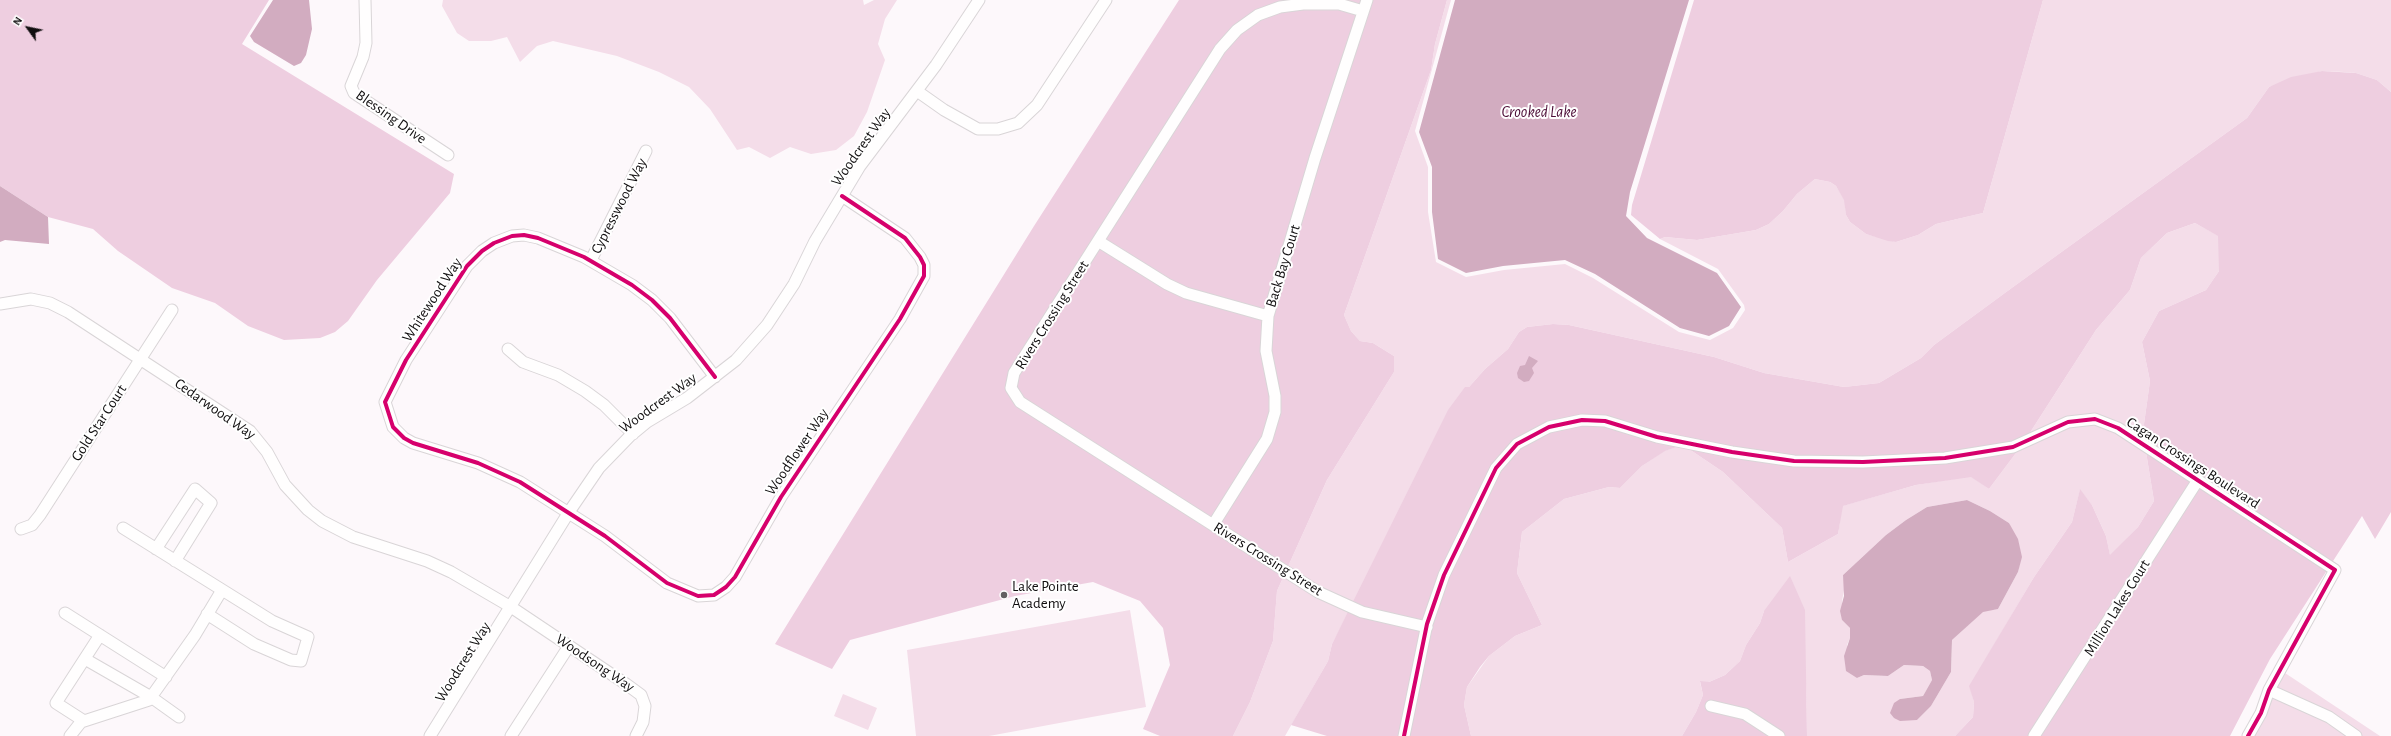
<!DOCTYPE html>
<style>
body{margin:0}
#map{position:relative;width:2391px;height:736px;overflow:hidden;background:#fdf8fb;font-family:"Alegreya Sans",sans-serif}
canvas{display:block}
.north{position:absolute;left:8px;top:8px;width:40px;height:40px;-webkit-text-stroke:3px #fff;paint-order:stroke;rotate:303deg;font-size:11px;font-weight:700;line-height:16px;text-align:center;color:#100e0f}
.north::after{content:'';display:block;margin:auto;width:14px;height:18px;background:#100e0f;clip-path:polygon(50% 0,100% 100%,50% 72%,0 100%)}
</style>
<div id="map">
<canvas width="2391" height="736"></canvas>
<div class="north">N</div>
</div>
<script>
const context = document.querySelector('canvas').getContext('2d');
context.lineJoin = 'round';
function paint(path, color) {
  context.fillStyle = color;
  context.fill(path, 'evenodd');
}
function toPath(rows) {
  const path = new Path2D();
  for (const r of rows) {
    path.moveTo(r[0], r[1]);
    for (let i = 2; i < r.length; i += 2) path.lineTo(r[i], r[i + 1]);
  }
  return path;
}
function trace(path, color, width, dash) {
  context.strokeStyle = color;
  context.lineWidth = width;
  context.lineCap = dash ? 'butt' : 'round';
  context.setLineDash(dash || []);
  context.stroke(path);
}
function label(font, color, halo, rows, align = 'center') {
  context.font = font + ' "Alegreya Sans",sans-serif';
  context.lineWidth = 4;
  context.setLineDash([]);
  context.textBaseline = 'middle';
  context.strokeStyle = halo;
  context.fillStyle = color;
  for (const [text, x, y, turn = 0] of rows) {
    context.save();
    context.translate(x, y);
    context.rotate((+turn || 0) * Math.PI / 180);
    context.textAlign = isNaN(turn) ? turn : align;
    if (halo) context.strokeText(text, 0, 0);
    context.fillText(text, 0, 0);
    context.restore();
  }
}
paint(toPath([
 [443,0,863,0,864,5,874,0,897,0,885,19,878,44,885,60,867,112,854,136,836,150,811,154,790,147,770,158,749,147,737,150,710,109,689,87,659,72,617,56,553,41,537,46,520,62,507,37,491,41,469,41,457,33,442,6],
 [1447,0,1451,0,1415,131,1428,167,1428,212,1436,262,1466,277,1504,270,1565,264,1593,278,1679,332,1710,340,1733,328,1745,310,1744,305,1718,269,1660,239,1665,237,1697,240,1756,230,1769,224,1783,211,1797,194,1815,179,1830,182,1836,186,1845,200,1846,215,1850,222,1866,234,1896,242,1918,235,1936,224,1983,213,2043,0,2391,0,2391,92,2377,80,2356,73,2344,72,2322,71,2269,87,2247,118,2013,287,1934,345,1921,358,1879,383,1844,387,1764,373,1714,357,1569,325,1553,324,1527,327,1519,332,1508,349,1485,369,1469,387,1332,644,1328,661,1285,736,1233,736,1250,702,1273,641,1277,591,1327,480,1394,372,1394,356,1373,343,1360,341,1351,331,1344,315,1431,70,1435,44],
 [2195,223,2219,236,2219,271,2206,290,2159,311,2142,342,2150,381,2144,424,2147,458,2154,501,2138,527,2110,556,2106,536,2092,505,2080,490,2072,522,2034,577,1970,686,1974,702,1973,717,1955,736,1807,736,1806,685,1764,611,1760,623,1746,645,1740,661,1725,675,1709,682,1700,682,1703,695,1696,712,1682,736,1471,736,1464,705,1467,687,1489,656,1515,636,1542,625,1517,573,1522,532,1564,499,1609,487,1620,488,1642,466,1664,451,1683,445,1723,472,1782,528,1788,562,1838,534,1842,506,1916,485,1971,476,1989,489,2022,445,2096,330,2130,290,2141,258,2167,233],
 [1967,500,1990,511,2009,523,2021,557,2018,572,1998,609,1983,611,1952,640,1951,672,1931,706,1917,720,1900,699,1923,696,1932,680,1930,671,1923,666,1904,665,1888,676,1864,675,1857,678,1847,645,1850,638,1850,628,1842,620,1842,601,1845,585,1843,575,1886,535,1906,520,1927,507],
 [1130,610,1146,707,989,736,916,736,907,650],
 [2285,673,2380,736,2249,736],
 [843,694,877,708,868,730,834,716]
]), '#f4dde9');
paint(toPath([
 [0,0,269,0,242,44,454,174,450,193,377,280,348,321,335,332,320,338,284,340,248,326,215,303,172,288,118,251,93,229,48,217,0,186],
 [1179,0,1447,0,1435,44,1431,70,1344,315,1351,331,1360,341,1373,343,1394,356,1394,372,1327,480,1277,591,1273,641,1250,702,1233,736,1160,736,1143,729,1170,665,1163,628,1140,601,1093,582,1015,596,850,640,832,669,775,644,1034,226],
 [1694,0,2043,0,1983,213,1936,224,1918,235,1896,242,1888,241,1866,234,1850,222,1846,215,1844,200,1836,186,1830,182,1815,179,1797,194,1783,211,1769,224,1756,230,1697,240,1665,237,1660,239,1631,215,1632,205],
 [2322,71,2356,73,2377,80,2391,92,2391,512,2375,539,2362,516,2270,659,2230,736,1955,736,1973,717,1974,702,1969,686,2034,577,2072,522,2080,489,2092,505,2106,536,2110,555,2138,527,2154,501,2147,458,2144,424,2150,381,2142,342,2159,311,2206,290,2219,271,2218,236,2195,223,2167,233,2141,258,2130,290,2096,330,2022,445,1989,489,1971,477,1916,485,1843,506,1838,534,1788,562,1782,528,1723,472,1683,445,1665,451,1642,466,1620,488,1609,487,1564,499,1522,532,1517,573,1542,625,1515,636,1489,656,1480,667,1467,687,1464,705,1471,736,1327,736,1291,725,1328,661,1332,644,1448,410,1465,387,1469,387,1485,369,1508,349,1519,332,1527,327,1553,324,1569,325,1714,357,1764,373,1844,387,1879,383,1921,358,1934,345,2013,287,2247,118,2269,87,2291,77],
 [1790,576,1805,610,1807,736,1682,736,1696,712,1703,695,1700,681,1709,682,1725,675,1740,661,1746,645,1760,623,1764,611]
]), '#eecee0');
paint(toPath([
 [273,0,309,0,312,29,306,55,301,63,294,66,254,42,250,36],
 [1455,0,1689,0,1630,192,1626,216,1647,238,1717,273,1741,307,1729,326,1709,336,1680,328,1595,274,1565,260,1503,266,1466,273,1438,259,1432,212,1432,167,1419,132],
 [0,186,48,217,49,244,5,240,0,242],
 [1529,356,1538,361,1532,368,1534,373,1529,381,1524,382,1518,378,1517,373,1520,366,1525,365],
 [1967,500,1990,511,2009,523,2018,539,2022,557,2018,572,1998,609,1983,612,1952,640,1951,672,1931,706,1917,720,1900,721,1894,718,1890,713,1894,703,1900,699,1923,696,1932,680,1930,671,1923,666,1904,665,1888,676,1864,675,1857,678,1846,671,1844,656,1850,638,1850,628,1842,620,1840,611,1844,596,1843,575,1886,535,1906,520,1927,507]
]), '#d2acc0');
const minor = toPath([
 [365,0,366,43,363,57,351,86,354,93,448,155],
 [1363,11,1339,4,1303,4,1280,7,1258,15,1237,30,1220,49,1014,373,1011,388,1020,402,1318,592,1362,612,1427,627],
 [917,91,944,110,978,129,998,129,1018,123,1037,105,1106,0],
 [1098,241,1167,284,1186,293,1268,316],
 [591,260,646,151],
 [0,304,31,299,50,303,68,312,250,431,267,452,285,485,308,510,322,521,353,537,427,561,451,572,511,607,626,684,641,695,645,706,643,722,636,736],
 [508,349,523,362,558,375,585,391,604,405,633,434],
 [715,377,670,318,652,300,632,285,584,257,538,238,524,235,512,236,494,243,482,251,467,266,406,360,385,402,393,427,404,438,413,443,478,463,520,482,605,536,667,583,698,596,714,595,726,587,735,577,781,497,900,319,924,276,924,265,920,257,905,238,842,196],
 [1213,525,1267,439,1275,412,1275,396,1266,351,1268,316,1315,158,1367,0],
 [123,528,272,621,308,637,301,661,291,660,254,644,207,614],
 [21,529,32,525,40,515,172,310],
 [156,549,195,489,211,503,175,561],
 [65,613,166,677],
 [85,659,151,697,179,717],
 [2269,690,2329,717,2356,736],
 [1711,706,1745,714,1779,736],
 [84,721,56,703,100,635],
 [70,736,81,722,149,700,195,635,222,590],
 [430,736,569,512,599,468,630,436,647,422,687,398,736,360,767,325,794,284,815,241,860,166,936,65,979,0],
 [511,736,569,646],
 [1404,736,1427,624,1444,575,1496,468,1517,444,1549,427,1582,420,1605,421,1657,437,1732,452,1794,461,1863,462,1945,458,2013,447,2068,422,2095,419,2118,428,2335,570,2269,690,2261,713,2248,736],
 [2034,736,2198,480]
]);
trace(minor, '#d9d5d7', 13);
trace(minor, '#fffefe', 11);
trace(toPath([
 [715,377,670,318,652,300,632,285,584,257,538,238,524,235,512,236,494,243,482,251,467,266,406,360,385,402,393,427,404,438,413,443,478,463,520,482,605,536,667,583,698,596,714,595,726,587,735,577,781,497,900,319,924,276,924,265,920,257,905,238,842,196],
 [1404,736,1427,624,1444,575,1496,468,1517,444,1549,427,1582,420,1605,421,1657,437,1732,452,1794,461,1863,462,1945,458,2013,447,2068,422,2095,419,2118,428,2335,570,2269,690,2261,713,2248,736]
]), '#d6006c', 4);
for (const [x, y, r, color] of [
 [1004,595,4,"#636062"]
]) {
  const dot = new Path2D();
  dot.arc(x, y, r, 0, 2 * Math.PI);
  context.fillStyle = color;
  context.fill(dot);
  trace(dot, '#fff', 1.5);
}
label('15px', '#100e0f', '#fff', [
 ["Blessing Drive",391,117,35],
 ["Woodcrest Way",861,147,-55],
 ["Cypresswood Way",619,206,-63],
 ["Back Bay Court",1283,266,-73],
 ["Whitewood Way",432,300,-57],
 ["Rivers Crossing Street",1052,315,-58],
 ["Woodcrest Way",658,403,-36],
 ["Cedarwood Way",215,409,35],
 ["Gold Star Court",99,423,-57],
 ["Woodflower Way",797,452,-56],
 ["Cagan Crossings Boulevard",2193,463,33],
 ["Rivers Crossing Street",1268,559,32],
 ["Million Lakes Court",2117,608,-58],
 ["Woodcrest Way",463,662,-58],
 ["Woodsong Way",595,663,34]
]);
label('15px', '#100e0f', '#fff', [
 ["Lake Pointe",1012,586],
 ["Academy",1012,603]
], 'left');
label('italic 16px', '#4d0e37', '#fff', [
 ["Crooked Lake",1539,112]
]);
</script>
